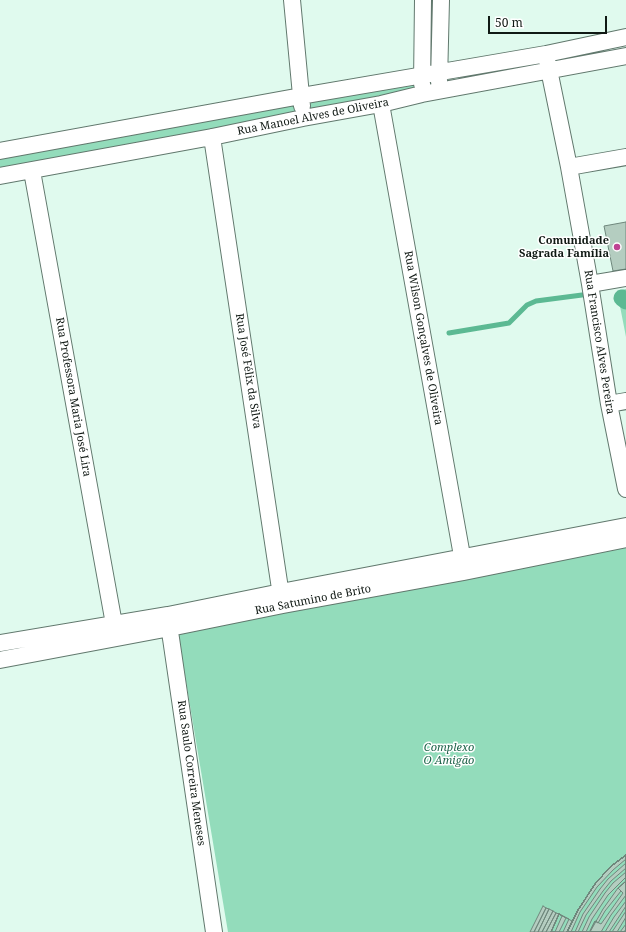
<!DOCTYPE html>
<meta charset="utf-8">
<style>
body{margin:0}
#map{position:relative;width:626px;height:932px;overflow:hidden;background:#e0faee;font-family:"Noto Serif",serif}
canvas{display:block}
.scale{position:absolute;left:488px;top:16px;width:119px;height:18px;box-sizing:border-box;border:2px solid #101914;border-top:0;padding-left:5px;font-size:12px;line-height:14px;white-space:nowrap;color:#101914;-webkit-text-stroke:3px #fff;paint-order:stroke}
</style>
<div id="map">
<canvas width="626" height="932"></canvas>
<div class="scale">50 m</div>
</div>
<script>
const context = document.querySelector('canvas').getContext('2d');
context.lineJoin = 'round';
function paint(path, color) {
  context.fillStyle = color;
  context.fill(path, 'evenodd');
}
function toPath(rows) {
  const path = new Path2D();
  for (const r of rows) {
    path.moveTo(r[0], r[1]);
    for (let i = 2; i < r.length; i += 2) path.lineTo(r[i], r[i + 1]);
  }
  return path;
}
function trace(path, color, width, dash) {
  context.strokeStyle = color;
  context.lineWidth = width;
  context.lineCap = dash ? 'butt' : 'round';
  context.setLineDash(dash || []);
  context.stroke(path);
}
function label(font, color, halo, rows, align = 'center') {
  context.font = font + ' "Noto Serif",serif';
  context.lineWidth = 3;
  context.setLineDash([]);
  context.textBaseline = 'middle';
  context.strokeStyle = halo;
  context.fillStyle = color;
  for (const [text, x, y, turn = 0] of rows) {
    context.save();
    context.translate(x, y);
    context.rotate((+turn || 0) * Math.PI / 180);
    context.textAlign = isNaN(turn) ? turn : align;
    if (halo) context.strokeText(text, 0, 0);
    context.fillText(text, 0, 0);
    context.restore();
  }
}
paint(toPath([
 [418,79,419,92,306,113,305,99],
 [297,101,300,116,0,171,0,155],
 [626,289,626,337,617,291],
 [626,538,626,932,228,932,177,628]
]), '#93dcbb');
trace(toPath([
 [449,333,509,323,527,305,536,301,582,295]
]), '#5cb993', 5);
trace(toPath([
 [622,298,626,301]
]), '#5cb993', 17);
const building = toPath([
 [626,222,626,269,613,271,604,226,626,222],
 [626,855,626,932,567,932,578,910,595,884,610,867,626,855],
 [626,855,626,868,611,881,603,891,586,915,578,932,567,932,578,910,595,884,610,867,626,855],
 [626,855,626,872,613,883,605,893,589,917,582,932,567,932,578,910,595,884,610,867,626,855],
 [626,855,626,895,611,915,601,932,567,932,578,910,595,884,610,867,626,855],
 [626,855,626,863,608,879,600,889,583,914,575,932,567,932,578,910,595,884,610,867,626,855],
 [626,855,626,932,567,932,578,910,595,884,610,867,626,855],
 [626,855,626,901,614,917,605,932,567,932,578,910,595,884,610,867,626,855],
 [626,855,626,932,567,932,578,910,595,884,610,867,626,855],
 [626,855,626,911,612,932,567,932,578,910,595,884,610,867,626,855],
 [626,855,626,932,567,932,578,910,595,884,610,867,626,855],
 [626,855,626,859,613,870,597,887,580,912,571,932,567,932,578,910,595,884,610,867,626,855],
 [626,855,626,877,608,895,592,919,586,932,567,932,578,910,595,884,610,867,626,855],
 [626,855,626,917,617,932,567,932,578,910,595,884,610,867,626,855],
 [626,855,626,932,567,932,578,910,595,884,610,867,626,855],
 [626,855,626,929,624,932,567,932,578,910,595,884,610,867,626,855],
 [626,855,626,924,620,932,567,932,578,910,595,884,610,867,626,855],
 [626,855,626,906,609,932,567,932,578,910,595,884,610,867,626,855],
 [626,855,626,932,567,932,578,910,595,884,610,867,626,855],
 [626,855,626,881,618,888,603,909,590,932,567,932,578,910,595,884,610,867,626,855],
 [626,855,626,883,625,882,618,888,621,891,605,911,598,923,595,921,590,931,593,932,567,932,578,910,595,884,610,867,626,855],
 [626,855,626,883,625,882,618,888,623,893,601,924,595,921,590,931,593,932,567,932,578,910,595,884,610,867,626,855],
 [543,906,546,908,534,932,530,932,543,906],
 [546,908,549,909,538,932,534,932,546,908],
 [549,909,553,911,542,932,538,932,549,909],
 [553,911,556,913,546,932,542,932,553,911],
 [556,913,559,914,551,932,546,932,556,913],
 [559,914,562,916,555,932,551,932,559,914],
 [559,914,566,918,559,932,551,932,559,914],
 [559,914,569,919,563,932,551,932,559,914],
 [559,914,572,921,567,932,551,932,559,914]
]);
paint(building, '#b4cdc0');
trace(building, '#6f877c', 1);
const minor = toPath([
 [292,0,302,106],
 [547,60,569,167,590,284,609,404,626,489],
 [439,82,441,0],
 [422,84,423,0],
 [381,104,464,567],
 [212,137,282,602],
 [0,151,301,96,546,54,626,37],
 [569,167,626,157],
 [32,171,114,624],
 [0,176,212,137,303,118,381,104,422,94,626,56],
 [590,284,626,278],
 [609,404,626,401],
 [168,618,214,932],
 [0,643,168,615,281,592,626,526],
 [0,660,170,628,283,605,464,572,626,539]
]);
trace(minor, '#61786d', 18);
trace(minor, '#fff', 16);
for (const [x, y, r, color] of [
 [617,247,4,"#be4292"]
]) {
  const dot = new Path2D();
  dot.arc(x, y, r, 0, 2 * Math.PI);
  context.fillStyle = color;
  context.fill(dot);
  trace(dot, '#fff', 1.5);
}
label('11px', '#101914', '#fff', [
 ["Rua Manoel Alves de Oliveira",313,117,-11],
 ["Rua Wilson Gonçalves de Oliveira",423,338,80],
 ["Rua Francisco Alves Pereira",599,342,81],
 ["Rua José Félix da Silva",248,371,81],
 ["Rua Professora Maria José Lira",73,397,80],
 ["Rua Satumino de Brito",313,600,-11],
 ["Rua Saulo Correira Meneses",191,773,82]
]);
label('bold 11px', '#101914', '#fff', [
 ["Comunidade",609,241],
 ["Sagrada Família",609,254]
], 'right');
label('italic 11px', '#1e644a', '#fff', [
 ["Complexo",449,748],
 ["O Amigão",449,761]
]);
</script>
